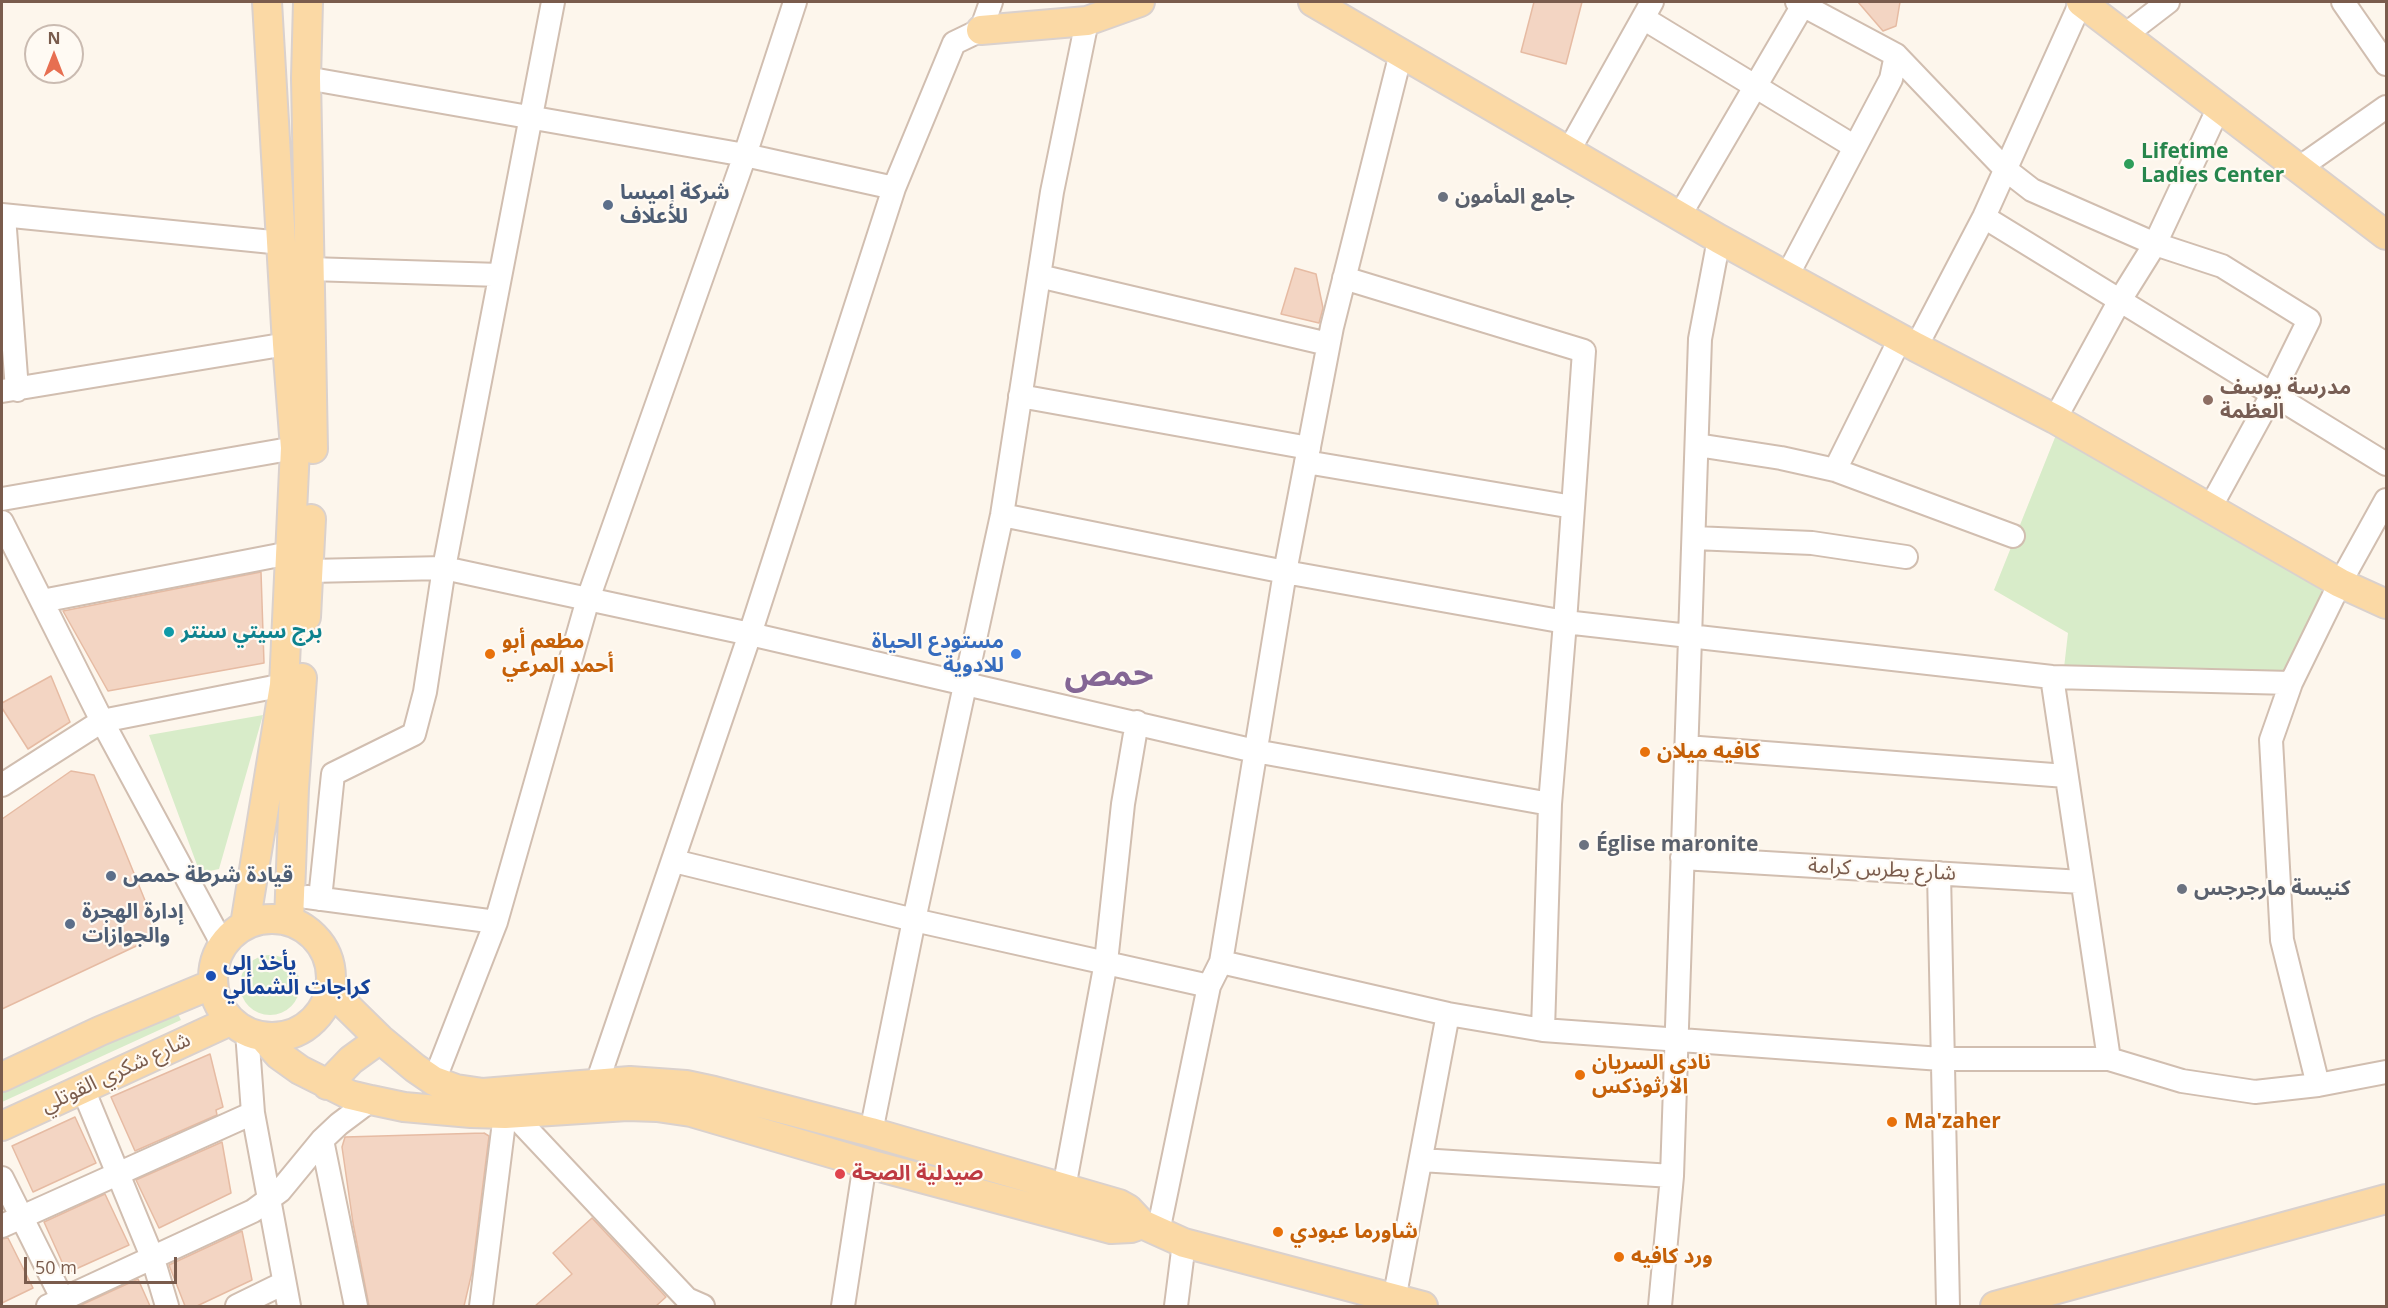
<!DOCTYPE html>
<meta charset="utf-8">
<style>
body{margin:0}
#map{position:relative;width:2388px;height:1308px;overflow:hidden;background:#fdf6ec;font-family:"Open Sans",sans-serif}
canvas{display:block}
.frame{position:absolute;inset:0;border:3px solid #7a5c4d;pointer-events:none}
.north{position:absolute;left:24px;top:24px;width:60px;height:60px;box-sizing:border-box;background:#fffaf3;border:2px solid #cabbb1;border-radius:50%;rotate:0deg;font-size:16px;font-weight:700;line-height:24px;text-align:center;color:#7a5c4d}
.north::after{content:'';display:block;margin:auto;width:21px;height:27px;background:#e76f51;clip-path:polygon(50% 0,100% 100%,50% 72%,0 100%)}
.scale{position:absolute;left:24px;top:1257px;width:153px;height:27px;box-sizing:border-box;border:3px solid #7a5c4d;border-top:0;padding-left:8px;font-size:18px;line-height:21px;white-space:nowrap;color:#7a5c4d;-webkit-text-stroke:4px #fffaf3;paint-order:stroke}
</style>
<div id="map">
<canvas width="2388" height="1308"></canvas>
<div class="frame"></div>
<div class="north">N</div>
<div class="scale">50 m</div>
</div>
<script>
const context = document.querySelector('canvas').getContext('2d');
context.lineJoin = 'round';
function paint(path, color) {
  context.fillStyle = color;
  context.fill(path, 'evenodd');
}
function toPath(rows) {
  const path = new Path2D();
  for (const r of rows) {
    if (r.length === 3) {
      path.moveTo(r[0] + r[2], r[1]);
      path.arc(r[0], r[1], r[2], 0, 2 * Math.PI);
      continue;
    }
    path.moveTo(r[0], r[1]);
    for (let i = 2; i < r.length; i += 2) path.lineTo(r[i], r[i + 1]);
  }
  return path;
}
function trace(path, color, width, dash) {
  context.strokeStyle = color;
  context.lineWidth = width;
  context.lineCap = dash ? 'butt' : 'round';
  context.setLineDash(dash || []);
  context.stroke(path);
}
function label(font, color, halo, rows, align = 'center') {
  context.font = font + ' "Open Sans","Noto Sans Arabic",sans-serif';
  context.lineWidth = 4.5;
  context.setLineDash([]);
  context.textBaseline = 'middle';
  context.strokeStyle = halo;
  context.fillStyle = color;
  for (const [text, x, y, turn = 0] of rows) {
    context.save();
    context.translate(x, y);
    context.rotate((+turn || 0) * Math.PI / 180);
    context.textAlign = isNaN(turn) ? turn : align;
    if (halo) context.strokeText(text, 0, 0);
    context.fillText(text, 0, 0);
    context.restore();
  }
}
paint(toPath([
 [2060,425,2324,592,2286,673,2064,668,2068,633,1994,590],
 [263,715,219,869,200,873,149,735],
 [270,985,30],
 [173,1004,181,1020,2,1102,2,1083]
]), '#d8ecc9');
const building = toPath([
 [1534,2,1582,2,1566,64,1521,52,1534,2],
 [1858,2,1900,2,1896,26,1883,31,1858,2],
 [1295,268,1316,274,1323,308,1319,323,1281,314,1295,268],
 [261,572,264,663,108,691,63,611,261,572],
 [51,676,70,722,28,749,2,708,2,703,51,676],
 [71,771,94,775,155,925,147,941,2,1009,2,819,71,771],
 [210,1054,223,1107,216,1110,217,1115,135,1151,111,1097,210,1054],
 [75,1117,96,1163,33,1192,12,1146,75,1117],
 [484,1133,489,1136,472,1272,464,1306,369,1306,353,1223,342,1147,345,1137,484,1133],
 [222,1142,231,1193,159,1228,136,1180,222,1142],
 [105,1194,129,1245,67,1273,44,1222,105,1194],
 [592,1218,666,1297,656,1306,535,1306,572,1274,553,1253,592,1218],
 [242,1231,252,1280,197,1306,185,1306,169,1265,242,1231],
 [8,1238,33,1288,2,1303,2,1239,8,1238],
 [138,1279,150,1306,79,1306,138,1279]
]);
paint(building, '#f3d5c3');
trace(building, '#e6bba3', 1.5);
const minor = toPath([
 [1797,2,1896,55,2005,169,2032,190,2155,244,2222,266,2309,320,2273,393,2210,508],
 [2343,2,2386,64],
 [1643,18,1855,147],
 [2125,35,2168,2],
 [306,78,745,155,894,188],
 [1568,152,1652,2],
 [2299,168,2386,107],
 [2,215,282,243],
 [1680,215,1803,5],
 [4,216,17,390],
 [1984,217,2386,464],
 [310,269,500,275],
 [1039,276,1328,344],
 [1787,276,1891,79,1896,55],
 [1344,278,1584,351,1565,622,1550,804,1543,1030],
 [1916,347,1984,217,2081,2],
 [2,391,287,344],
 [1020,396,1309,448],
 [2055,419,2120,300,2155,244,2219,107],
 [1697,445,1781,458,1835,470,2013,536],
 [1306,462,1573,507],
 [1835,470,1900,339],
 [2,499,295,448],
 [1002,515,1285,572,1565,622,2052,677,2291,683],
 [2,522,102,721,223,945],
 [1694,538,1812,543,1906,557],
 [310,571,444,568,750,634,1255,751,1550,804],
 [42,601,290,553],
 [2052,677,2109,1059],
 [1686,747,2066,776],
 [2,785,102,721,284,685],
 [1682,858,2082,882],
 [674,861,914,920,1209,986],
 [1939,873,1948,1306],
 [307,897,496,922],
 [320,899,333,774,414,734,425,692,444,568,553,2],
 [1221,962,1448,1014,1543,1030,1941,1059,2109,1059,2182,1081,2255,1092,2318,1085,2386,1072],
 [247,1032,253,1113,289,1306],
 [434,1081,496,922,588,599,745,155,795,2],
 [597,1083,750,634,894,188,954,43,981,30,991,2],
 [2318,1085,2282,940,2271,740,2291,683,2340,583,2386,500],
 [83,1089,153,1259,167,1306],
 [512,1113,687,1299,703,1306],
 [871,1132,914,920,1002,515,1052,192,1087,21],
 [322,1140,356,1306],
 [1421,1160,1672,1176],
 [2,1178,66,1306],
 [1064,1188,1106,962,1123,804,1137,722],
 [2,1226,253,1113],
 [1158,1232,1209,986,1221,962,1285,572,1332,327,1401,53],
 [1394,1300,1448,1014],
 [48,1306,253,1211,280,1191,322,1140,339,1124,371,1100],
 [237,1306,284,1283],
 [481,1306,505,1114],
 [843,1306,865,1163],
 [1176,1306,1184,1243],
 [1660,1306,1672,1176,1700,339,1719,239]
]);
const major = toPath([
 [308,2,306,78,313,449],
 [1313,2,1719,239,1916,347,2055,419,2340,583,2386,604],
 [2081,2,2386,235],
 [981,30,1087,21,1140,2],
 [306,617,311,519],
 [272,978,59],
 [289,921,294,788,302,678],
 [245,925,284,685,295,448,287,344,267,2],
 [331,991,380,1039,415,1068,434,1081,456,1089,483,1093,630,1081,686,1085,714,1091,871,1132,1119,1204,1128,1209,1142,1224,1184,1243,1423,1306],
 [263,1037,279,1055,300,1070,350,1095,371,1100,404,1107,471,1113,505,1114,627,1106,657,1107,691,1112,865,1163,1111,1229,1131,1228,1142,1224],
 [2,1077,100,1031,213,984],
 [327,1085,351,1060,380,1039],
 [2,1126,230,1021],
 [1995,1306,2386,1199]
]);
trace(minor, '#d1beb0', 26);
trace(major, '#dad1cd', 32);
trace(minor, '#fff', 22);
trace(major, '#fbd9a5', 28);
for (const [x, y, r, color] of [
 [2129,164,6,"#2e9e5b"],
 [1443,197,6,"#6b7280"],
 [608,205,6,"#5c6f8a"],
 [2208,400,6,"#8d6e63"],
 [169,632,6,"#0f9aa8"],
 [490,654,6,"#e8710a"],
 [1016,654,6,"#3f7fe0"],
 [1645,752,6,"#e8710a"],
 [1584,845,6,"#6b7280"],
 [111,876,6,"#5c6f8a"],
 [2182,889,6,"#6b7280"],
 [70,924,6,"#5c6f8a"],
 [211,976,6,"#1a4fb4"],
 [1580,1075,6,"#e8710a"],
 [1892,1122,6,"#e8710a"],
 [840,1174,6,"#e0444e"],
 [1278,1232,6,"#e8710a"],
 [1619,1257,6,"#e8710a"]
]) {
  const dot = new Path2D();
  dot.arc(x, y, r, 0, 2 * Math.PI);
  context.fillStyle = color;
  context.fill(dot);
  trace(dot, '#fffaf3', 2);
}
label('bold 21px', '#27864d', '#fffaf3', [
 ["Lifetime",2141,152],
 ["Ladies Center",2141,176]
], 'left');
label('bold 21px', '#4e5e75', '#fffaf3', [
 ["شركة إميسا",620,193],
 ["للأعلاف",620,217],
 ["قيادة شرطة حمص",123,876],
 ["إدارة الهجرة",82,912],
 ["والجوازات",82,936]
], 'left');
label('bold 21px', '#5b616d', '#fffaf3', [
 ["جامع المأمون",1455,197],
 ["Église maronite",1596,845],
 ["كنيسة مارجرجس",2194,889]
], 'left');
label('bold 21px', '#785e54', '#fffaf3', [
 ["مدرسة يوسف",2220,388],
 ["العظمة",2220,412]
], 'left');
label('bold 21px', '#0d838f', '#fffaf3', [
 ["برج سيتي سنتر",181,632]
], 'left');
label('bold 21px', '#c56008', '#fffaf3', [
 ["مطعم أبو",502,642],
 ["أحمد المرعي",502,666],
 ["كافيه ميلان",1657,752],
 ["نادي السريان",1592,1063],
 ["الارثوذكس",1592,1087],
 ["Ma'zaher",1904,1122],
 ["شاورما عبودي",1290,1232],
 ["ورد كافيه",1631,1257]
], 'left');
label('bold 21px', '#366cbe', '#fffaf3', [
 ["مستودع الحياة",1004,642],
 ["للادوية",1004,666]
], 'right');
label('21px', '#7a5c4d', '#fffaf3', [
 ["شارع بطرس كرامة",1882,870,3],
 ["شارع شكري القوتلي",116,1073,-25]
]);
label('bold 21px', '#164399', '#fffaf3', [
 ["يأخذ إلى",223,964],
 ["كراجات الشمالي",223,988]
], 'left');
label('bold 21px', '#be3a42', '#fffaf3', [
 ["صيدلية الصحة",852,1174]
], 'left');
label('bold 33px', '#846695', '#fffaf3', [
 ["حمص",1109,676]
]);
</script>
